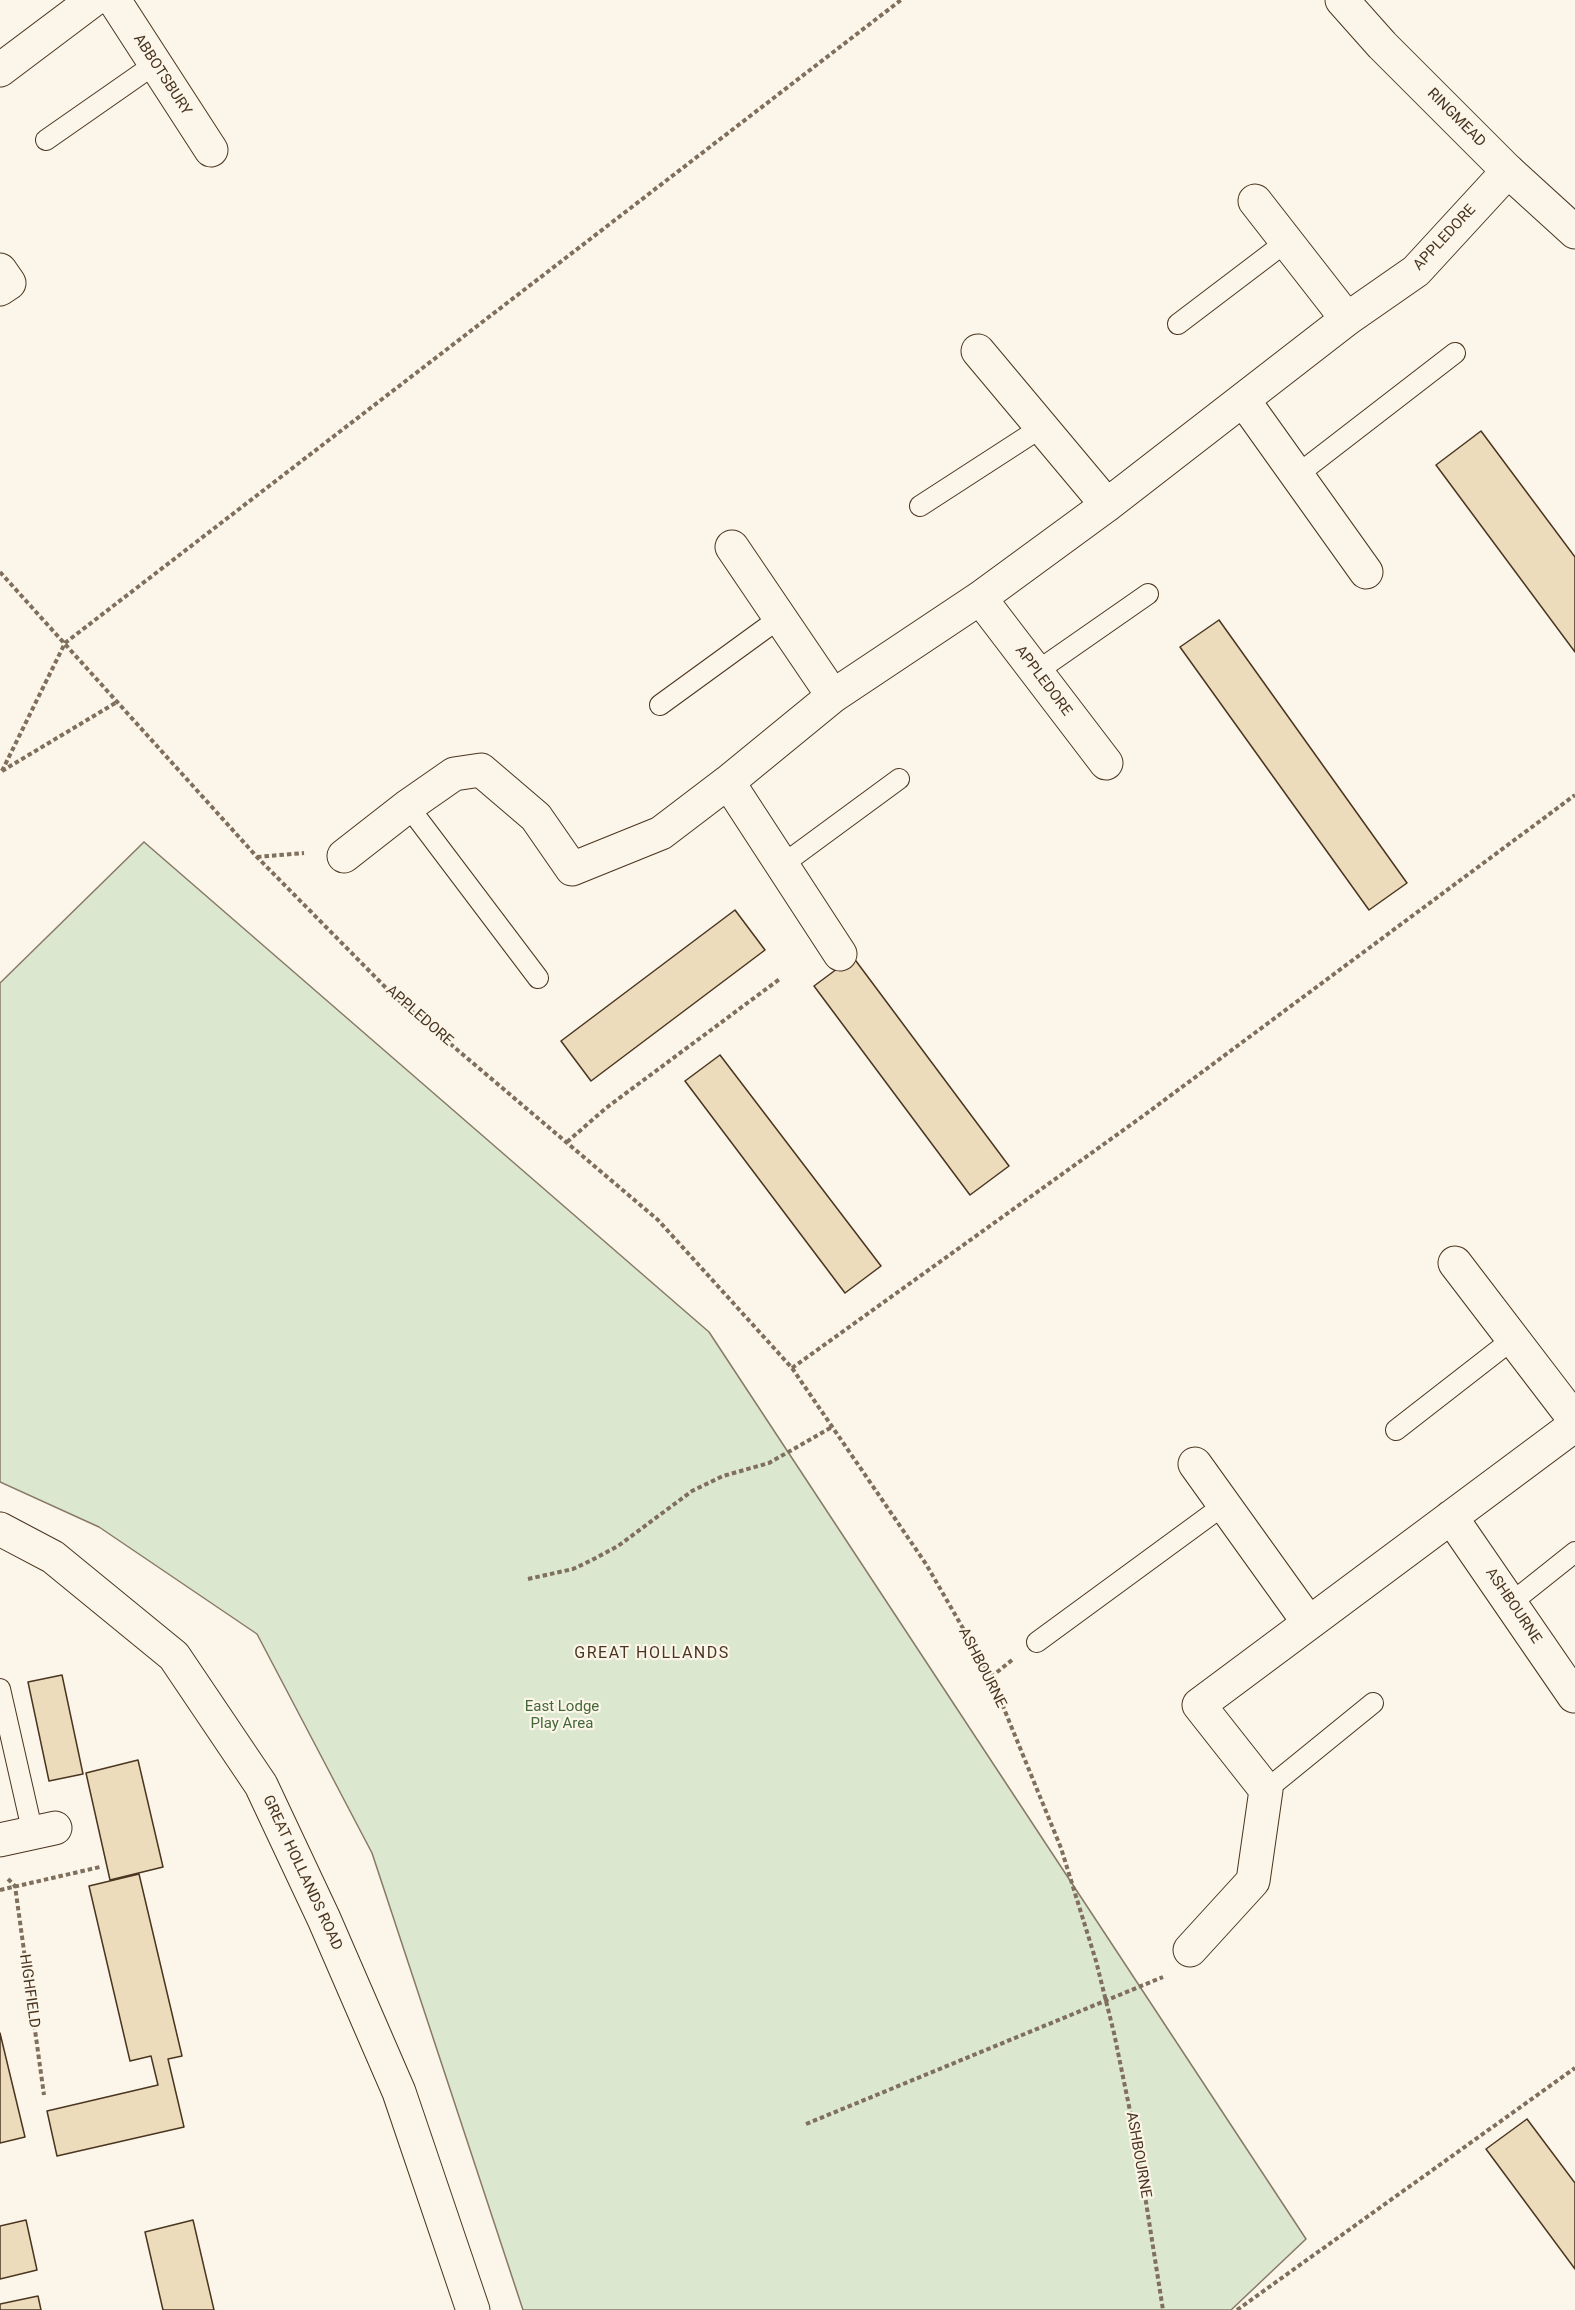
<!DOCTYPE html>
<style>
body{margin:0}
canvas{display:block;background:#fbf6e9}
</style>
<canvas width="1575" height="2310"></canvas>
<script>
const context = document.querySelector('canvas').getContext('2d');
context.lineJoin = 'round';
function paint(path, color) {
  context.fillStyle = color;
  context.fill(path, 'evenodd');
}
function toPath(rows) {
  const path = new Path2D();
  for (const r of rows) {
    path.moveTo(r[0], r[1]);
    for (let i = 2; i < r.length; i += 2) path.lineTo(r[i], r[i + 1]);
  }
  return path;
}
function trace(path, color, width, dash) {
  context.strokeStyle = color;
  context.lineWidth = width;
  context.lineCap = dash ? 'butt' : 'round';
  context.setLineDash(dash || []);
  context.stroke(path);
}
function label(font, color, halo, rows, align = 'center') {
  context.font = font + ' Roboto,sans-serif';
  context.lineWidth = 4.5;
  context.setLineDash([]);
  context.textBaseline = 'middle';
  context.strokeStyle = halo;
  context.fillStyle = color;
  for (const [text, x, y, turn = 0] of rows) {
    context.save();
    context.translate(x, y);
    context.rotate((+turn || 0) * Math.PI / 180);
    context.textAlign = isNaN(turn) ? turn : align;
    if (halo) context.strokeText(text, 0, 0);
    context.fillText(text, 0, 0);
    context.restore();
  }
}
const green = toPath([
 [144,842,709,1332,1306,2239,1231,2310,523,2310,372,1853,257,1634,99,1527,0,1482,0,983,144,842]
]);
paint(green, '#dce7d0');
trace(green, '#887966', 1.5);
const building = toPath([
 [1481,431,1575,557,1575,652,1436,465,1481,431],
 [1219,620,1407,883,1369,910,1180,647,1219,620],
 [735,910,765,950,591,1081,561,1041,735,910],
 [853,957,1009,1166,970,1195,814,986,853,957],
 [720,1055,881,1266,845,1293,685,1081,720,1055],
 [62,1675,83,1774,49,1781,28,1682,62,1675],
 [138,1760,163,1867,110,1880,86,1773,138,1760],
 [139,1874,182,2056,168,2059,184,2127,57,2156,47,2111,158,2085,151,2056,130,2061,89,1886,139,1874],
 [0,2033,25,2137,0,2143,0,2033],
 [1527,2119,1575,2183,1575,2269,1486,2149,1527,2119],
 [26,2220,37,2270,0,2279,0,2226,26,2220],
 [193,2220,214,2310,163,2310,145,2232,193,2220],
 [38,2296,41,2310,0,2310,0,2304,38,2296]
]);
paint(building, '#ecdcbc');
trace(building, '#4a3520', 1.5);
const lane = toPath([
 [46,140,155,64],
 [1178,324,1286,242],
 [1297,475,1455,353],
 [920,506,1042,427],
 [1036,672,1148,594],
 [660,705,781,617],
 [408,806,538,978],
 [782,865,899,779],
 [1396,1430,1513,1339],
 [1511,1603,1575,1552],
 [1037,1642,1224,1505],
 [0,1689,33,1834],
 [1266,1790,1373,1703]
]);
const street = toPath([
 [114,0,211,150],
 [0,70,93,0],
 [1255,201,1347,319],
 [0,270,9,283,0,289],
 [978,351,1107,505],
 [1244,401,1366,572],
 [732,547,833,696],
 [980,598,1106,763],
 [728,782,840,954],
 [344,856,408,806,454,774,481,770,536,817,572,869,661,833,728,782,833,696,980,598,1107,505,1347,319,1416,271,1508,171],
 [1455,1263,1575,1420],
 [1195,1464,1309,1623],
 [1451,1517,1574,1696],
 [0,1840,55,1828],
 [1190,1950,1253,1881,1266,1790,1199,1705,1575,1425]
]);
const secondary = toPath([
 [1342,0,1382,45,1508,171,1575,232],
 [0,1529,53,1557,174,1656,261,1785,324,1919,399,2092,473,2310]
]);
trace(lane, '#4a3520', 22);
trace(street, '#4a3520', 35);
trace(secondary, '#4a3520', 35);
trace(toPath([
 [0,572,257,857,395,997,658,1220,792,1368,926,1564,991,1677,1061,1848,1096,1961,1114,2033,1137,2145,1163,2310],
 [2,771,65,643,901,0],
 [2,771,117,702],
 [257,857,304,853],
 [567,1142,606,1108,781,978],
 [792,1368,1143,1116,1575,795],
 [528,1579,573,1569,592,1560,618,1546,692,1491,723,1476,769,1463,832,1427],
 [991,1677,1012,1660],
 [8,1879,15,1886,44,2095],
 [0,1890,100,1867],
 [806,2124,1163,1977],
 [1237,2310,1575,2068]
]), '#7f6f5c', 4, [4.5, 3]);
trace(lane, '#fbf6e9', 20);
trace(street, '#fbf6e9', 33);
trace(secondary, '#fbf6e9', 33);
label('15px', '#4a3520', '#fbf6e9', [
 ["ABBOTSBURY",162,75,57],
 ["RINGMEAD",1456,118,45],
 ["APPLEDORE",1445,238,-47],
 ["APPLEDORE",1043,681,53],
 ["APPLEDORE",419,1016,41],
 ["ASHBOURNE",1513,1606,56],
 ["ASHBOURNE",982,1668,63],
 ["GREAT HOLLANDS ROAD",302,1873,65],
 ["HIGHFIELD",29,1991,82],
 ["ASHBOURNE",1138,2155,80]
]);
label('15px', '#436837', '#fbf6e9', [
 ["East Lodge",562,1707],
 ["Play Area",562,1724]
]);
context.letterSpacing = '1.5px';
label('16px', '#4a3520', '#fbf6e9', [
 ["GREAT HOLLANDS",652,1654]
]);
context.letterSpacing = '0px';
</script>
